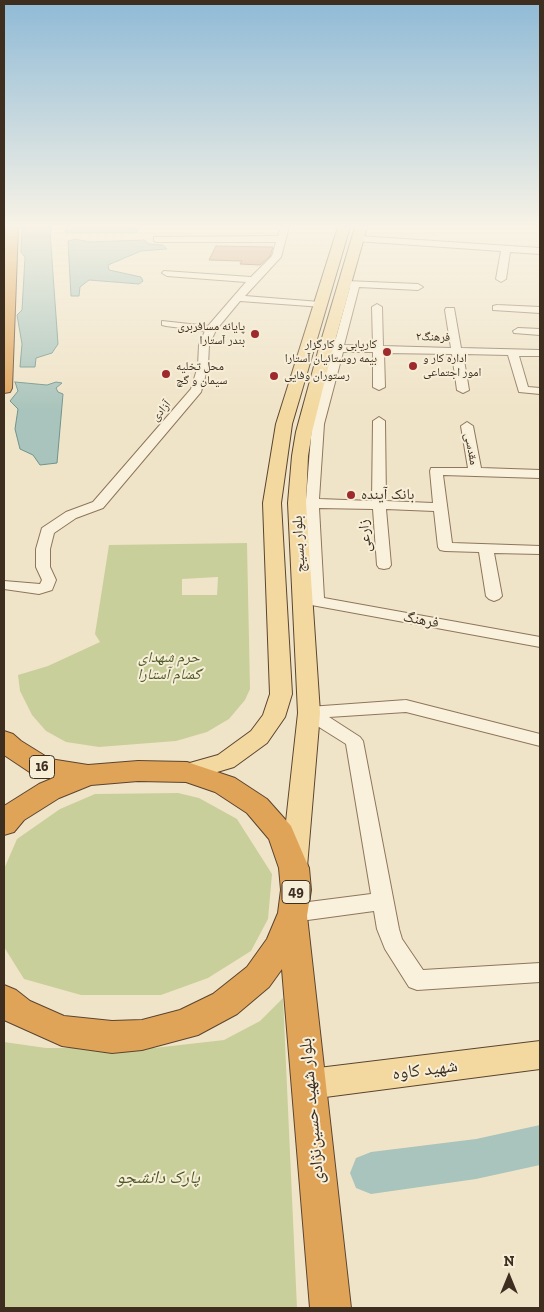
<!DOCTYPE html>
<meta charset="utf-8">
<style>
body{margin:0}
#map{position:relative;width:544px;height:1312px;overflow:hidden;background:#f0e4c8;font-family:"Zilla Slab",serif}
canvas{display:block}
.frame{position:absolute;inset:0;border:5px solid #3d2e20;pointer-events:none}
.north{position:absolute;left:484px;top:1252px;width:50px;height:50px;-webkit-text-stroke:4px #f7eed8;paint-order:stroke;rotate:0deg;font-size:14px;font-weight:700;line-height:20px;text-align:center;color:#3d2e20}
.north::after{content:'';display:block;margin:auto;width:18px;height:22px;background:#3d2e20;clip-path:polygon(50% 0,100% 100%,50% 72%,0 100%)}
</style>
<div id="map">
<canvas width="544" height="1312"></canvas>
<div class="frame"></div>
<div class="north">N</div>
</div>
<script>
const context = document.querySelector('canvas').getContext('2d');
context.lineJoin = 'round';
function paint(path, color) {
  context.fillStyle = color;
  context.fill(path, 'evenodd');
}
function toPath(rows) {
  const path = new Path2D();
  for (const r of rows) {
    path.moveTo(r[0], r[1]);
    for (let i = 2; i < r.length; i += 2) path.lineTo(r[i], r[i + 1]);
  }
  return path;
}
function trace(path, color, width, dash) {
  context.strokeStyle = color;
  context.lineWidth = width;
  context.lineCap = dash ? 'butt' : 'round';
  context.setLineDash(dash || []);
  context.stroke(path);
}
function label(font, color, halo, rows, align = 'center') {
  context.font = font + ' "Zilla Slab","Noto Naskh Arabic",serif';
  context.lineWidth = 4;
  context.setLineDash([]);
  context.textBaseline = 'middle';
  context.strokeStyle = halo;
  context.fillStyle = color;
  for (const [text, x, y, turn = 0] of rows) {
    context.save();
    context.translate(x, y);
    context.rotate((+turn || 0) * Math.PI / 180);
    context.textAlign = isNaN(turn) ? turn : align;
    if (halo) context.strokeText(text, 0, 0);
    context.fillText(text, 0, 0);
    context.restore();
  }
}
paint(toPath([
 [247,543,250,689,245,700,229,719,207,732,176,741,99,747,66,742,46,731,32,715,20,691,18,675,48,666,100,642,95,634,109,545],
 [218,577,217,595,182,595,182,579],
 [178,793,199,798,237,819,272,874,268,919,251,951,208,978,161,995,81,995,24,979,4,947,4,869,17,839,60,809,95,794],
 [283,998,297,1308,4,1308,4,1042,46,1048,154,1048,224,1040,260,1021]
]), '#c9cf9b');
const water = toPath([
 [22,227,52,227,50,232,58,344,52,353,36,358,35,367,20,367,22,344,17,315,22,310,25,257,21,252,22,227],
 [65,227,140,227,136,233,66,233,65,227],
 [75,239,90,242,144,240,149,244,163,245,167,249,141,251,108,265,109,270,141,277,143,281,139,284,89,280,80,287,79,296,71,296,68,241,75,239],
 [15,382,47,385,56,382,62,383,56,388,58,392,63,394,57,463,40,465,33,455,20,449,15,429,18,409,10,401,18,391,15,382]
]);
paint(water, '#a9c4bc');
trace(water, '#6f938a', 1);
paint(toPath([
 [540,1125,540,1165,476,1179,371,1194,356,1188,350,1173,356,1158,371,1152,476,1139,540,1125]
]), '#a9c4bc');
const building = toPath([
 [216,246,273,247,270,256,260,265,240,264,242,261,209,260,216,246]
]);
paint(building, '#cf9f7d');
trace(building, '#8d5f41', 1);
const minor = toPath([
 [281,227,289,227,281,257,245,296,320,302,325,305,323,307,240,301,216,330,209,345,208,366,201,392,103,508,76,518,54,533,50,549,50,567,56,580,52,590,39,594,4,589,4,581,40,584,42,580,36,567,36,549,42,528,66,512,93,502,191,389,198,366,199,345,205,331,166,326,162,325,162,321,208,326,246,282,167,276,162,273,164,271,251,277,272,256,276,242,157,242,154,241,154,237,278,236,281,227],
 [359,236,540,248,540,254,510,252,506,279,501,282,496,279,501,251,356,241,356,237,359,236],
 [346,281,418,284,423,287,418,290,359,287,344,345,373,346,372,307,377,304,382,307,383,346,451,348,445,310,446,308,454,308,461,348,540,350,540,356,519,356,528,387,540,388,540,394,519,392,508,355,463,354,469,390,463,393,457,390,452,354,384,353,385,387,379,390,373,387,373,352,343,352,324,424,319,499,372,501,373,421,379,417,385,421,386,501,433,503,430,471,431,468,468,468,461,426,467,422,473,426,481,468,540,470,540,478,443,475,452,543,540,546,540,554,494,553,502,596,499,599,494,601,489,599,486,596,479,552,445,551,440,550,438,547,434,511,386,509,391,565,389,568,384,569,379,568,377,565,373,509,319,508,324,598,540,637,540,647,306,604,301,602,298,599,301,596,309,595,305,507,297,506,295,503,297,500,306,499,312,424,332,351,324,350,323,348,324,346,334,345,350,287,341,284,346,281],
 [497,305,540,307,540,313,493,310,493,306,497,305],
 [518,328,540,329,540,335,514,333,513,331,518,328],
 [406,700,540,734,540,746,406,712,329,717,360,737,363,741,399,929,402,939,423,970,540,963,540,982,417,990,409,987,385,949,377,929,374,911,293,922,286,919,283,913,286,907,293,904,371,894,346,744,303,717,300,713,303,709,309,707,406,700]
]);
const major = toPath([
 [338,227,350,227,292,424,281,503,292,694,285,717,267,743,234,767,187,781,179,778,175,772,179,766,218,755,251,731,263,715,270,694,263,503,276,424,338,227],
 [355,227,367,227,333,348,312,432,308,456,306,503,320,713,307,867,303,874,294,877,285,874,281,867,298,713,288,503,292,456,296,432,319,348,355,227],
 [540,1041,540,1069,310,1099,299,1095,294,1084,299,1073,310,1069,540,1041]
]);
const highway = toPath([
 [6,227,18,227,12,388,10,392,4,393,4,260,6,227],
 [4,731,13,734,21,741,50,759,88,765,138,761,187,762,235,778,267,799,291,826,309,868,311,890,307,916,351,1308,310,1308,282,969,269,987,237,1014,198,1035,142,1050,112,1053,62,1046,4,1020,4,985,16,990,30,1001,64,1016,112,1021,142,1020,180,1010,213,994,247,967,267,939,278,913,281,890,279,868,269,839,247,813,215,792,186,782,138,781,91,785,59,798,24,820,14,832,4,835,4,806,39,784,51,779,34,775,4,755,4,731]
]);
trace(minor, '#8d765c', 2);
trace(major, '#5b4430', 2);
trace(highway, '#5b4430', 2);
paint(minor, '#faf1dc');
paint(major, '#f3d9a0');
paint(highway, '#e0a458');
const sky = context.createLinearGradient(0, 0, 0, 411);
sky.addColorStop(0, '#8fbad6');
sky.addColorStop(0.55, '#f8f3e6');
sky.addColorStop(1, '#f8f3e600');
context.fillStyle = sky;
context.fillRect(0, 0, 544, 411);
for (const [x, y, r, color] of [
 [255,334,5,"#9e2a2b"],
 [387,352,5,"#9e2a2b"],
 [413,366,5,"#9e2a2b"],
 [166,374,5,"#9e2a2b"],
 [274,376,5,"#9e2a2b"],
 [351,495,5,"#9e2a2b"]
]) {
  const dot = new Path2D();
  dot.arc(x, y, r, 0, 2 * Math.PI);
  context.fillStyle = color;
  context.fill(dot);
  trace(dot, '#f7eed8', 2);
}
label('12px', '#3d2e20', '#f7eed8', [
 ["پایانه مسافربری",245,327,"right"],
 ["بندر آستارا",245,341,"right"],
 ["کاریابی و کارگزار",377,345,"right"],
 ["بیمه روستائیان آستارا",377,359,"right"],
 ["اداره کار و",423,359],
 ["امور اجتماعی",423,373],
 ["محل تخلیه",176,367],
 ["سیمان و گچ",176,381],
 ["رستوران وفایی",284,376]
], 'left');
label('12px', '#3d2e20', '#f7eed8', [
 ["فرهنگ۲",433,337,1],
 ["آزادی",161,411,-49],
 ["مقدسی",471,449,80]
]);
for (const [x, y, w] of [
 [42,767,25],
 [296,892,28]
]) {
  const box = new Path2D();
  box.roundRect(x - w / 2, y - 11.5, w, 23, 4);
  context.fillStyle = '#f7eed8';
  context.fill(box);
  trace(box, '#3d2e20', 1);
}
label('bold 14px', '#3d2e20', null, [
 ["16",42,767],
 ["49",296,892]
]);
label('15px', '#3d2e20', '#f7eed8', [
 ["بانک آینده",361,495]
], 'left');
label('15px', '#3d2e20', '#f7eed8', [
 ["زارعی",365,536,-95],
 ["بلوار بسیج",299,544,-93],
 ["فرهنگ",421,620,10]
]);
label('italic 15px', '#4d5a26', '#f7eed8', [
 ["حرم شهدای",169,658],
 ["گمنام آستارا",169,675]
]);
label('18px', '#3d2e20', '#f7eed8', [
 ["شهید کاوه",425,1070,-7],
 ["بلوار شهید حسین‌نژادی",312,1111,-95]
]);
label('italic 18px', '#4d5a26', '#f7eed8', [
 ["پارک دانشجو",158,1178]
]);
</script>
